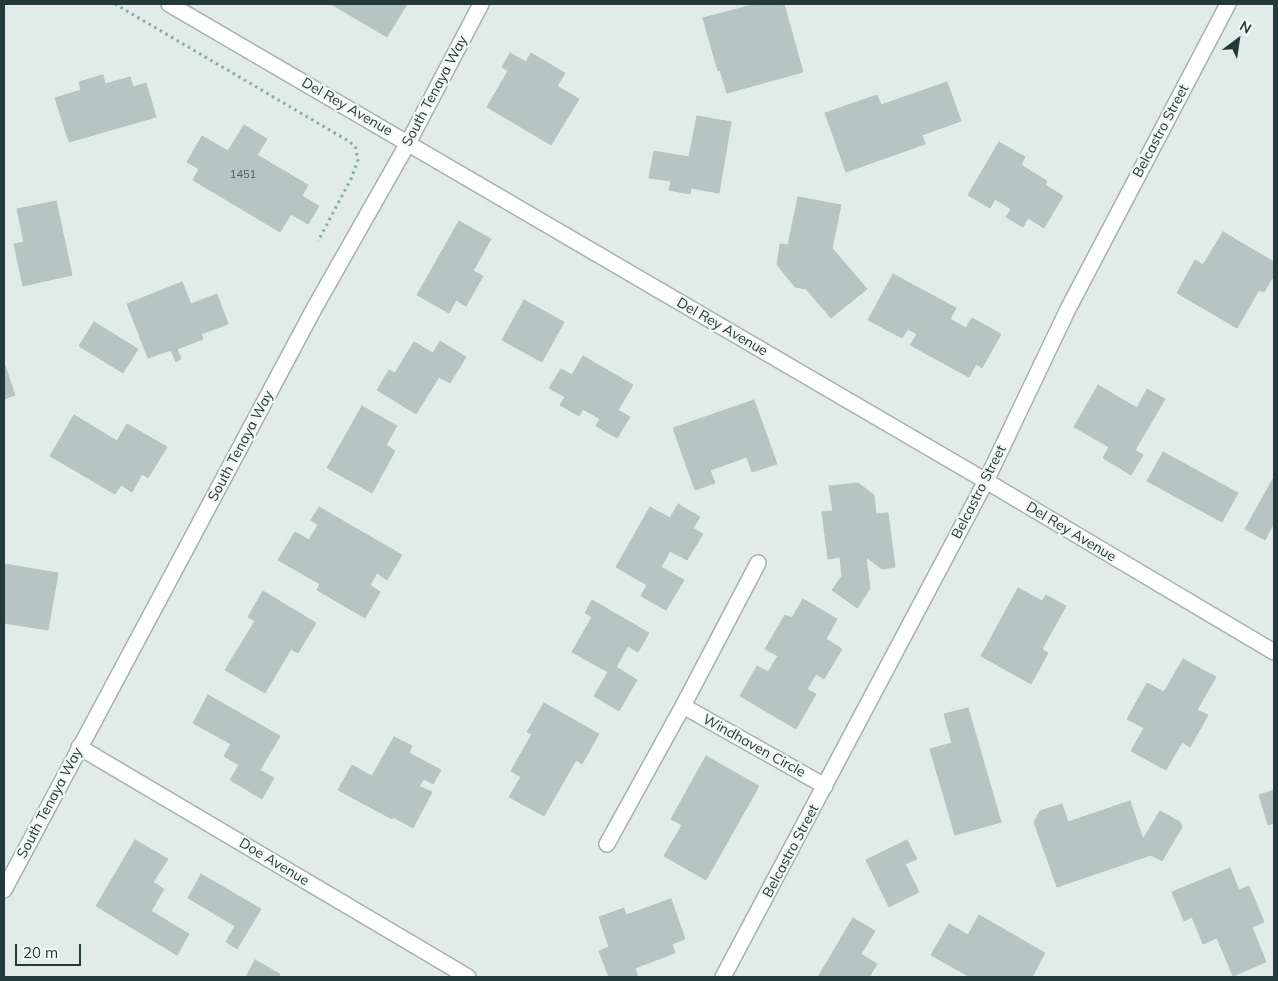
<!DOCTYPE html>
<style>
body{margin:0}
#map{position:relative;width:1278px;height:981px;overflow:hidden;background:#e1ebe8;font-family:Mulish,sans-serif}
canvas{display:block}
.frame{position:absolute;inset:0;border:5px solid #223a38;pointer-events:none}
.north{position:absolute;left:1213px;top:15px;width:50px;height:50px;-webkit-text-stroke:4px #f1f8f6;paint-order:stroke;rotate:31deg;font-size:14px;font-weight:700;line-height:20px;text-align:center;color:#223a38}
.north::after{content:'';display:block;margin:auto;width:18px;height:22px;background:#223a38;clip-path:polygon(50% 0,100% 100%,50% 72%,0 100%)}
.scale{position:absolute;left:15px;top:944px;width:66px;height:22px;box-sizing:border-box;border:2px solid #223a38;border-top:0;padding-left:6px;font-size:15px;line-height:18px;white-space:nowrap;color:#223a38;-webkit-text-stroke:4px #f1f8f6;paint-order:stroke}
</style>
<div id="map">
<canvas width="1278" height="981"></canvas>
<div class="frame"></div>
<div class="north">N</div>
<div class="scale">20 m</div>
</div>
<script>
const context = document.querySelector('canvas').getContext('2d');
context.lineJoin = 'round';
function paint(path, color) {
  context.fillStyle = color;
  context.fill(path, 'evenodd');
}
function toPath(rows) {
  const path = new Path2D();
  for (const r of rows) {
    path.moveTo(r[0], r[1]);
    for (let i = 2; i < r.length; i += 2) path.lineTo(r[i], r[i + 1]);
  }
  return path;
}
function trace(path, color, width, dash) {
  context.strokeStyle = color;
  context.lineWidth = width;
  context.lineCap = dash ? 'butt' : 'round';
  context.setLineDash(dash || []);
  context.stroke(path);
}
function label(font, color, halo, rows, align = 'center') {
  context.font = font + ' Mulish,sans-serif';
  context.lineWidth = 4.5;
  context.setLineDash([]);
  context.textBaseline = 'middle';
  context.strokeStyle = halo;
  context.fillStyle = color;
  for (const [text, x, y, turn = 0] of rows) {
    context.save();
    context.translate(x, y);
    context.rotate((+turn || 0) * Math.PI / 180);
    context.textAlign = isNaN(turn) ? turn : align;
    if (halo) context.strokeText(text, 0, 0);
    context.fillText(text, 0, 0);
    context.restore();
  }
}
const building = toPath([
 [331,4,407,4,387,37,331,4],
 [756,4,784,4,803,72,727,93,720,70,718,71,703,18,756,4],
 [510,53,526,62,531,53,565,73,557,86,579,99,551,145,487,107,508,71,502,67,510,53],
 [103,75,105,84,130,77,133,87,146,83,156,117,69,142,55,98,81,90,79,82,103,75],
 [947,82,961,121,922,135,925,144,846,172,825,113,877,95,881,105,947,82],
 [697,116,731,122,719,193,691,188,690,194,669,190,671,181,649,178,654,151,689,157,697,116],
 [244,125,267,139,257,155,308,185,302,196,319,206,308,224,291,214,280,232,193,180,199,169,187,162,202,136,228,151,244,125],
 [999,142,1025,157,1021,165,1047,181,1045,185,1063,196,1044,228,1028,218,1023,227,1006,217,1011,209,995,199,990,208,968,195,999,142],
 [798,197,841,205,832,248,867,289,831,318,806,289,795,287,777,265,780,244,788,245,798,197],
 [56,201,72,275,23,286,14,244,24,242,17,209,56,201],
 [459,221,491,239,473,271,483,276,466,306,456,300,449,313,417,295,459,221],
 [1223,232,1274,262,1274,275,1264,292,1259,290,1237,328,1177,293,1195,260,1203,265,1223,232],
 [893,274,956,308,950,319,966,328,972,318,1001,334,982,368,976,364,969,377,910,345,917,334,908,329,902,338,868,320,893,274],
 [182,282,191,304,217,294,228,324,201,334,203,339,177,349,181,359,176,362,171,350,148,358,127,304,182,282],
 [524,300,564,322,542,362,502,340,524,300],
 [94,322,138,349,123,373,79,346,94,322],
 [440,341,466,357,450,383,439,377,416,414,377,390,389,370,395,373,414,342,433,353,440,341],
 [583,356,633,385,618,410,630,417,617,438,596,426,600,419,583,409,579,416,560,405,565,397,549,388,561,369,572,375,583,356],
 [4,363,15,395,4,399,4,363],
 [1098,385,1137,408,1147,389,1165,399,1135,450,1143,455,1131,475,1103,458,1109,447,1074,427,1098,385],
 [754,400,777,464,752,472,747,457,710,470,715,483,695,490,673,428,754,400],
 [362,406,397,426,386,445,395,451,372,493,327,468,362,406],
 [74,415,117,441,127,424,167,447,148,478,142,474,132,492,121,485,115,494,50,456,74,415],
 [1163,452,1238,493,1222,522,1147,481,1163,452],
 [1274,477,1274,523,1265,540,1245,529,1274,477],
 [858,483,874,495,876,514,888,513,895,567,882,569,866,557,870,589,857,608,832,590,842,576,840,557,828,559,822,512,833,511,829,486,858,483],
 [678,504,700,517,693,528,703,534,687,560,670,551,661,567,684,580,666,610,641,596,647,585,616,567,650,507,670,518,678,504],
 [319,507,402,555,387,580,377,573,370,585,380,592,365,618,317,590,320,584,278,560,295,532,309,540,318,525,311,520,319,507],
 [4,564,58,573,48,630,4,623,4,564],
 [1018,588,1042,601,1046,595,1066,606,1042,649,1048,653,1031,684,981,656,1018,588],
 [263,591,316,623,298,653,291,649,265,693,225,670,255,621,248,617,263,591],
 [803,599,837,619,826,639,842,649,824,679,816,674,807,689,816,694,796,729,740,696,757,666,768,672,778,656,765,649,785,615,792,618,803,599],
 [592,600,649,633,638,652,628,646,616,667,637,680,619,711,594,696,608,672,572,652,592,617,585,613,592,600],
 [1183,659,1216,677,1197,710,1208,715,1190,747,1182,742,1166,770,1131,751,1144,728,1127,719,1147,683,1164,692,1183,659],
 [208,695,280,736,260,770,274,778,262,799,230,780,239,765,224,756,231,744,193,723,208,695],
 [544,703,599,734,582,764,576,760,544,816,509,797,521,777,511,771,532,734,527,732,544,703],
 [968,708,1001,822,955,835,930,749,952,743,944,714,968,708],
 [394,737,412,746,409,753,441,770,433,784,424,779,419,786,432,792,413,828,393,817,392,819,338,790,352,765,372,776,394,737],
 [706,756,759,786,706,880,664,856,682,825,671,819,706,756],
 [1274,790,1274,823,1268,825,1259,795,1274,790],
 [1130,801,1143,839,1160,811,1180,822,1182,827,1162,861,1151,855,1057,887,1034,822,1040,811,1062,804,1068,822,1130,801],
 [135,840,168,859,153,882,164,889,151,911,189,934,177,955,96,906,135,840],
 [907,840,917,859,905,864,919,892,889,907,866,860,907,840],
 [1230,868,1239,890,1249,886,1264,922,1252,927,1266,962,1233,976,1217,938,1203,944,1192,917,1184,921,1172,892,1230,868],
 [201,874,261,909,237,949,226,942,235,926,188,898,201,874],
 [671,899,685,939,672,944,675,953,635,968,638,977,609,977,599,951,609,947,599,917,624,908,626,915,671,899],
 [979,915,1045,953,1032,977,970,977,931,955,949,924,968,935,979,915],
 [853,918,875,931,861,954,877,964,869,977,818,977,853,918],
 [255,960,280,974,278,977,246,977,255,960]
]);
paint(building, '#b7c5c2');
trace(building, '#b4c4c0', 1);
const minor = toPath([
 [169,4,986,481,1274,652],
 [683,706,825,786],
 [79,747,468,977],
 [607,844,683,706,758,563],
 [723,977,986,481,1068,309,1228,4]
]);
const tertiary = toPath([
 [4,890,315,307,408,143,481,4]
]);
trace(minor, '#a4b2b0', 18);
trace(tertiary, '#a4b2b0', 18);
trace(toPath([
 [115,4,345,139,355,146,358,160,351,179,318,241]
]), '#83ada7', 3, [2.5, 4]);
trace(minor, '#fff', 15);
trace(tertiary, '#fff', 15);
label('11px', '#475d5a', null, [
 ["1451",243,175]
]);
label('14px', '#223a38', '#f1f8f6', [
 ["South Tenaya Way",435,91,-62],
 ["Del Rey Avenue",347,107,30],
 ["Belcastro Street",1161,131,-62],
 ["Del Rey Avenue",722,327,30],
 ["South Tenaya Way",241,446,-62],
 ["Belcastro Street",979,492,-63],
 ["Del Rey Avenue",1071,532,31],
 ["Windhaven Circle",754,746,29],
 ["South Tenaya Way",50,803,-62],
 ["Belcastro Street",791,851,-62],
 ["Doe Avenue",274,862,31]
]);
</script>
